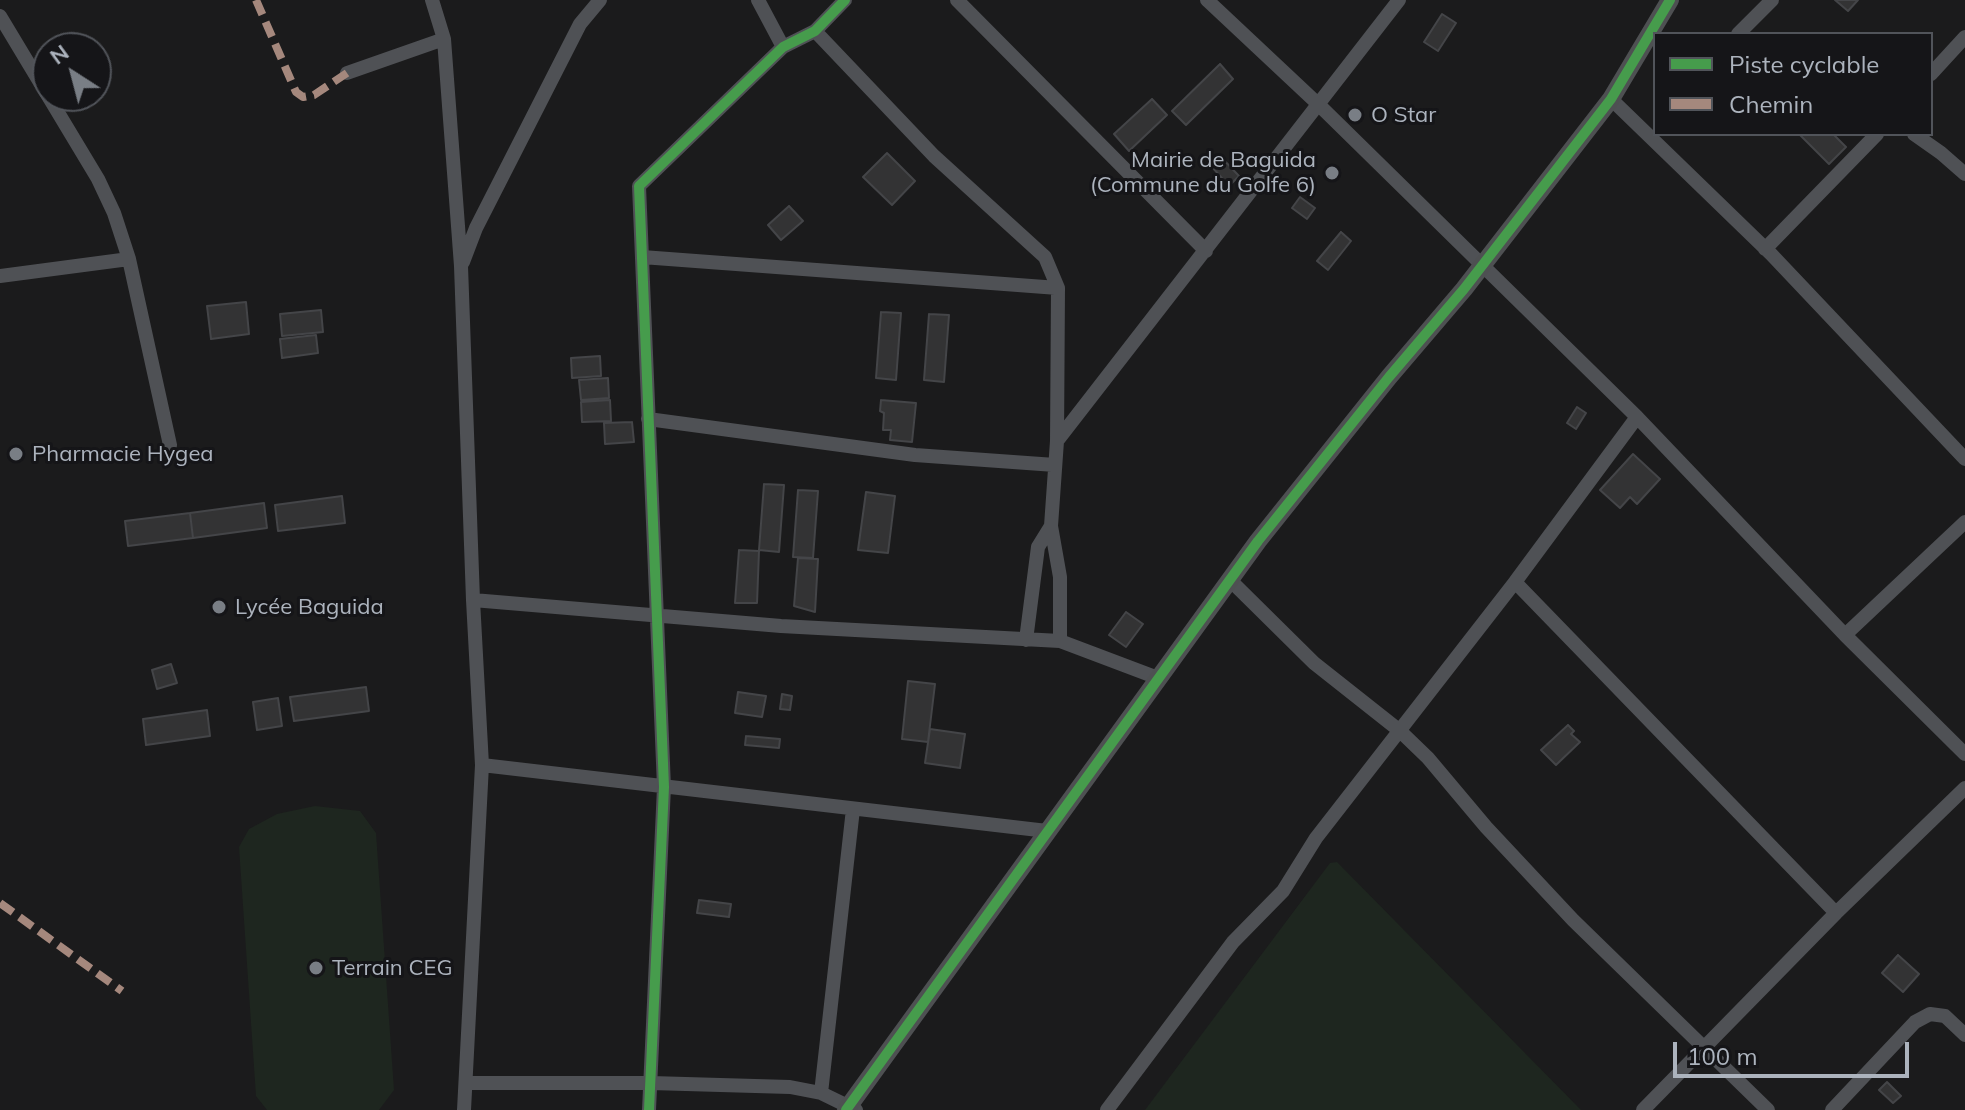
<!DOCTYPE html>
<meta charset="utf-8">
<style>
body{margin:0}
#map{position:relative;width:1965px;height:1110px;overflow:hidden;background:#1b1b1c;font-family:Mulish,sans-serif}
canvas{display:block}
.legend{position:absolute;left:1653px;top:32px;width:280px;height:104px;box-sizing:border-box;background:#151518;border:2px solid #51545a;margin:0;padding:10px 14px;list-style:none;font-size:24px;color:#acb3bd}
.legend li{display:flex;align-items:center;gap:16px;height:40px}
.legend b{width:40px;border:2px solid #51545a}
.north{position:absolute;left:32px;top:32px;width:80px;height:80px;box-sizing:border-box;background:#151518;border:2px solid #51545a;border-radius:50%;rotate:324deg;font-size:22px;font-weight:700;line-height:32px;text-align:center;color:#acb3bd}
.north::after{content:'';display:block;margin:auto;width:28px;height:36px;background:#797e85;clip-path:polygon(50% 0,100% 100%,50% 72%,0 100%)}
.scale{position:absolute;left:1673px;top:1042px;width:236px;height:36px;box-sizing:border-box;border:4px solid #acb3bd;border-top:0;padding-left:10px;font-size:24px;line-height:28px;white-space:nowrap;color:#acb3bd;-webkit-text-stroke:6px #151518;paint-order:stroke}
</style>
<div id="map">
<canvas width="1965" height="1110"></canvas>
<ul class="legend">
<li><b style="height:10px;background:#469c4c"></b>Piste cyclable</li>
<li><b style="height:10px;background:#a5887d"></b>Chemin</li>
</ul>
<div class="north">N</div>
<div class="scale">100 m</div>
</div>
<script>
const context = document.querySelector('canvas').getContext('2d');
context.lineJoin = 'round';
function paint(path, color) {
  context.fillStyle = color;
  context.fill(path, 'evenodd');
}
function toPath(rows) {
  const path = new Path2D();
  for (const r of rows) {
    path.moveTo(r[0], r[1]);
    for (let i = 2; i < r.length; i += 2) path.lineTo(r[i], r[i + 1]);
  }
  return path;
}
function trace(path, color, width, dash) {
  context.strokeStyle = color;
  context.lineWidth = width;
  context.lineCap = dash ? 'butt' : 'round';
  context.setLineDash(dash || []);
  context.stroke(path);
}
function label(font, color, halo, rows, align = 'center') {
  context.font = font + ' Mulish,sans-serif';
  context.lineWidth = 6;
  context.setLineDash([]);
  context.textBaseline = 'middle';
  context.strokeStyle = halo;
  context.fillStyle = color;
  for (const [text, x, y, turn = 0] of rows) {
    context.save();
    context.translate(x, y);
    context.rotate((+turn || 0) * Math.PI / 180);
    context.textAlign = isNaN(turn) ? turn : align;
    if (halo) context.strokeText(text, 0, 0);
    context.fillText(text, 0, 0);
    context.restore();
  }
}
paint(toPath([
 [315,806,360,811,376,833,394,1090,379,1110,267,1110,256,1096,239,847,249,829,277,814],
 [1337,862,1581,1110,1145,1110,1330,863]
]), '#1e261f');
const building = toPath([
 [1835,0,1858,0,1848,11,1835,0],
 [1442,14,1456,23,1438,51,1424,42,1442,14],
 [1220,64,1233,79,1186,125,1172,111,1220,64],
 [1152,99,1167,115,1129,151,1114,134,1152,99],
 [1799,134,1833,134,1846,147,1829,164,1799,134],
 [887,153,915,181,892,205,863,177,887,153],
 [1222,158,1239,176,1229,186,1212,167,1222,158],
 [1300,197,1315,208,1307,219,1292,208,1300,197],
 [789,206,803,221,781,240,768,225,789,206],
 [1341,232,1351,241,1328,270,1317,261,1341,232],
 [246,302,249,334,211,339,207,306,246,302],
 [321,310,323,332,282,336,280,314,321,310],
 [881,312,901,313,896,380,876,378,881,312],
 [929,314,949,315,944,382,924,380,929,314],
 [316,335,318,353,282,358,280,339,316,335],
 [600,356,601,376,572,378,571,358,600,356],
 [608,378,609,398,581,400,579,380,608,378],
 [610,400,611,421,582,422,581,402,610,400],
 [881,400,916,403,912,442,890,440,891,430,883,430,884,413,880,411,881,400],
 [1577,407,1586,413,1576,429,1567,423,1577,407],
 [632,422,634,442,605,444,604,423,632,422],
 [1633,454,1660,479,1637,504,1630,497,1620,508,1600,490,1633,454],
 [764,484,784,485,779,552,759,550,764,484],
 [798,490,818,491,813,558,793,557,798,490],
 [866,492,895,496,888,553,858,550,866,492],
 [342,496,345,523,278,531,275,505,342,496],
 [264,503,267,528,193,538,190,513,264,503],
 [190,513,193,538,128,546,125,521,190,513],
 [739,550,759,551,757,603,735,603,739,550],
 [798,558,818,559,815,612,794,606,798,558],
 [1126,612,1143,624,1126,647,1109,635,1126,612],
 [171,664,177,683,157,689,152,670,171,664],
 [908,681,935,684,928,742,902,739,908,681],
 [366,687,369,711,294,721,290,697,366,687],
 [738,692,766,696,762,717,735,713,738,692],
 [782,694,792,696,790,710,780,709,782,694],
 [278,698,282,726,257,730,253,702,278,698],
 [207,710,210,736,146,745,143,719,207,710],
 [1568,725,1574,731,1571,734,1580,742,1556,765,1541,750,1568,725],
 [930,729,965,734,960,768,925,763,930,729],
 [746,736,780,739,779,748,745,745,746,736],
 [699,900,731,904,729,917,697,913,699,900],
 [1898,955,1919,974,1903,992,1882,973,1898,955],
 [1887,1082,1901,1096,1893,1103,1879,1090,1887,1082]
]);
paint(building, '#333334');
trace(building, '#444548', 2);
trace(toPath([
 [432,0,444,39,461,266,473,600,482,765,464,1110],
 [758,0,783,47],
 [957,0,1206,251],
 [1207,0,1319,105,1637,417,1845,635,1965,754],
 [0,16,98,179,114,213,129,259,170,445],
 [815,31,934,156,1045,257,1058,288,1057,441,1051,526,1060,577,1060,641],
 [1738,34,1772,0],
 [347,73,444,39],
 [1931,74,1965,37],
 [1611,99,1771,254,1965,459],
 [1914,134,1941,153,1965,174],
 [1765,249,1877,134],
 [642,257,1058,288],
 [463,262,476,228,580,24,600,0],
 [0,276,129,259],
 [648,419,915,455,1055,465],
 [1057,441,1399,0],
 [1229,579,1314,663,1400,731,1428,758,1486,827,1573,920,1768,1110],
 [1515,582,1836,913],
 [473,600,781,626,1060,641,1158,678],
 [1845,635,1965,522],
 [1026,640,1038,547,1051,526],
 [482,765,1047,831],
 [466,1083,651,1083,790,1087,821,1093,856,1110],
 [821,1093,853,809],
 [649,1110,664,787,639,186,783,47,815,31,845,0],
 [1107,1110,1233,942,1283,891,1316,838,1515,582,1637,417],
 [1643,1110,1836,913,1965,788],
 [1832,1110,1915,1022,1930,1014,1945,1016,1965,1035]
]), '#4f5155', 14);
trace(toPath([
 [846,1110,1258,541,1389,377,1464,289,1611,99,1670,0]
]), '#4e5052', 18);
trace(toPath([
 [256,0,296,92,303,97,314,95,347,73],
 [0,903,122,991]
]), '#a5887d', 8, [16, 8]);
trace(toPath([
 [649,1110,664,787,639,186,783,47,815,31,845,0],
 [846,1110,1258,541,1389,377,1464,289,1611,99,1670,0]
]), '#469c4c', 10);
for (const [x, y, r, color] of [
 [1355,115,8,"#797e85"],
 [1332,173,8,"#797e85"],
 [16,454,8,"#797e85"],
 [219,607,8,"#797e85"],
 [316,968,8,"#797e85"]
]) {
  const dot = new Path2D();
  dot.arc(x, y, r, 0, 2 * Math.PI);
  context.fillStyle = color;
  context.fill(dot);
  trace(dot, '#151518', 3);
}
label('22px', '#acb3bd', '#151518', [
 ["O Star",1371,115],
 ["Mairie de Baguida",1316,160,"right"],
 ["(Commune du Golfe 6)",1316,185,"right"],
 ["Pharmacie Hygea",32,454],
 ["Lycée Baguida",235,607],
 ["Terrain CEG",332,968]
], 'left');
</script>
